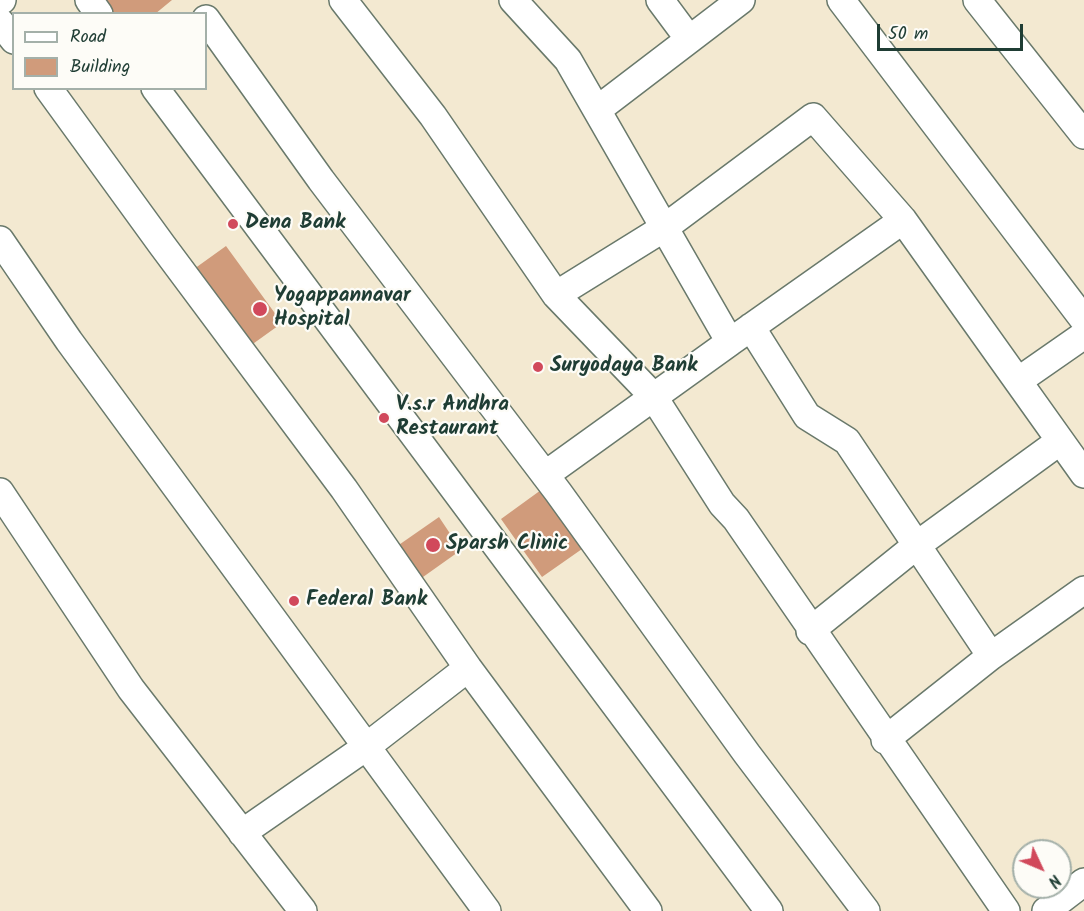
<!DOCTYPE html>
<style>
body{margin:0}
#map{position:relative;width:1084px;height:911px;overflow:hidden;background:#f3e9d1;font-family:Kalam,sans-serif}
canvas{display:block}
.legend{position:absolute;left:12px;top:12px;width:195px;height:78px;box-sizing:border-box;background:#fdfcf7;border:2px solid #a4b0a9;margin:0;padding:8px 10px;list-style:none;font-size:18px;color:#1f3d34}
.legend li{display:flex;align-items:center;gap:12px;height:30px}
.legend b{width:30px;border:2px solid #a4b0a9}
.north{position:absolute;left:1012px;top:839px;width:60px;height:60px;box-sizing:border-box;background:#fdfcf7;border:2px solid #a4b0a9;border-radius:50%;rotate:134deg;font-size:16px;font-weight:700;line-height:24px;text-align:center;color:#1f3d34}
.north::after{content:'';display:block;margin:auto;width:21px;height:27px;background:#d1495b;clip-path:polygon(50% 0,100% 100%,50% 72%,0 100%)}
.scale{position:absolute;left:877px;top:24px;width:146px;height:27px;box-sizing:border-box;border:3px solid #1f3d34;border-top:0;padding-left:8px;font-size:18px;line-height:21px;white-space:nowrap;color:#1f3d34;-webkit-text-stroke:4px #fdfcf7;paint-order:stroke}
</style>
<div id="map">
<canvas width="1084" height="911"></canvas>
<ul class="legend">
<li><b style="height:8px;background:#fff"></b>Road</li>
<li><b style="height:16px;background:#d09b7b"></b>Building</li>
</ul>
<div class="north">N</div>
<div class="scale">50 m</div>
</div>
<script>
const context = document.querySelector('canvas').getContext('2d');
context.lineJoin = 'round';
function paint(path, color) {
  context.fillStyle = color;
  context.fill(path, 'evenodd');
}
function toPath(rows) {
  const path = new Path2D();
  for (const r of rows) {
    path.moveTo(r[0], r[1]);
    for (let i = 2; i < r.length; i += 2) path.lineTo(r[i], r[i + 1]);
  }
  return path;
}
function trace(path, color, width, dash) {
  context.strokeStyle = color;
  context.lineWidth = width;
  context.lineCap = dash ? 'butt' : 'round';
  context.setLineDash(dash || []);
  context.stroke(path);
}
function label(font, color, halo, rows, align = 'center') {
  context.font = font + ' Kalam,sans-serif';
  context.lineWidth = 4.5;
  context.setLineDash([]);
  context.textBaseline = 'middle';
  context.strokeStyle = halo;
  context.fillStyle = color;
  for (const [text, x, y, turn = 0] of rows) {
    context.save();
    context.translate(x, y);
    context.rotate((+turn || 0) * Math.PI / 180);
    context.textAlign = isNaN(turn) ? turn : align;
    if (halo) context.strokeText(text, 0, 0);
    context.fillText(text, 0, 0);
    context.restore();
  }
}
paint(toPath([
 [102,0,172,0,155,14,113,14],
 [226,246,282,323,243,351,187,274],
 [541,490,582,549,542,577,501,519],
 [439,517,461,550,416,582,393,549]
]), '#d09b7b');
const minor = toPath([
 [89,0,99,14],
 [343,0,433,116,556,295,653,396,722,504,736,519,1006,911],
 [513,0,568,60,730,342,903,220],
 [660,0,689,39],
 [841,0,1084,320],
 [977,0,1084,135],
 [0,1,2,0],
 [206,19,321,180,558,492,747,754,866,911],
 [0,22,14,40],
 [48,88,162,245,344,489,468,668,648,911],
 [155,88,769,911],
 [597,110,741,0],
 [0,240,69,341,487,911],
 [556,295,664,228,813,117,903,220,1084,474],
 [751,327,807,416,847,441,991,656],
 [1018,381,1084,335],
 [545,475,730,342],
 [0,492,131,689,303,911],
 [810,631,917,545,1060,441],
 [885,740,991,656,1084,590],
 [242,833,366,747,468,668],
 [1046,911,1084,882]
]);
trace(minor, '#69796b', 30);
trace(minor, '#fff', 27);
for (const [x, y, r, color] of [
 [233,224,6,"#d1495b"],
 [260,309,8,"#d1495b"],
 [538,367,6,"#d1495b"],
 [384,418,6,"#d1495b"],
 [433,545,8,"#d1495b"],
 [294,601,6,"#d1495b"]
]) {
  const dot = new Path2D();
  dot.arc(x, y, r, 0, 2 * Math.PI);
  context.fillStyle = color;
  context.fill(dot);
  trace(dot, '#fdfcf7', 2);
}
label('bold 21px', '#1f3d34', '#fdfcf7', [
 ["Dena Bank",245,224],
 ["Yogappannavar",274,297],
 ["Hospital",274,321],
 ["Suryodaya Bank",550,367],
 ["V.s.r Andhra",396,406],
 ["Restaurant",396,430],
 ["Sparsh Clinic",446,545],
 ["Federal Bank",306,601]
], 'left');
</script>
